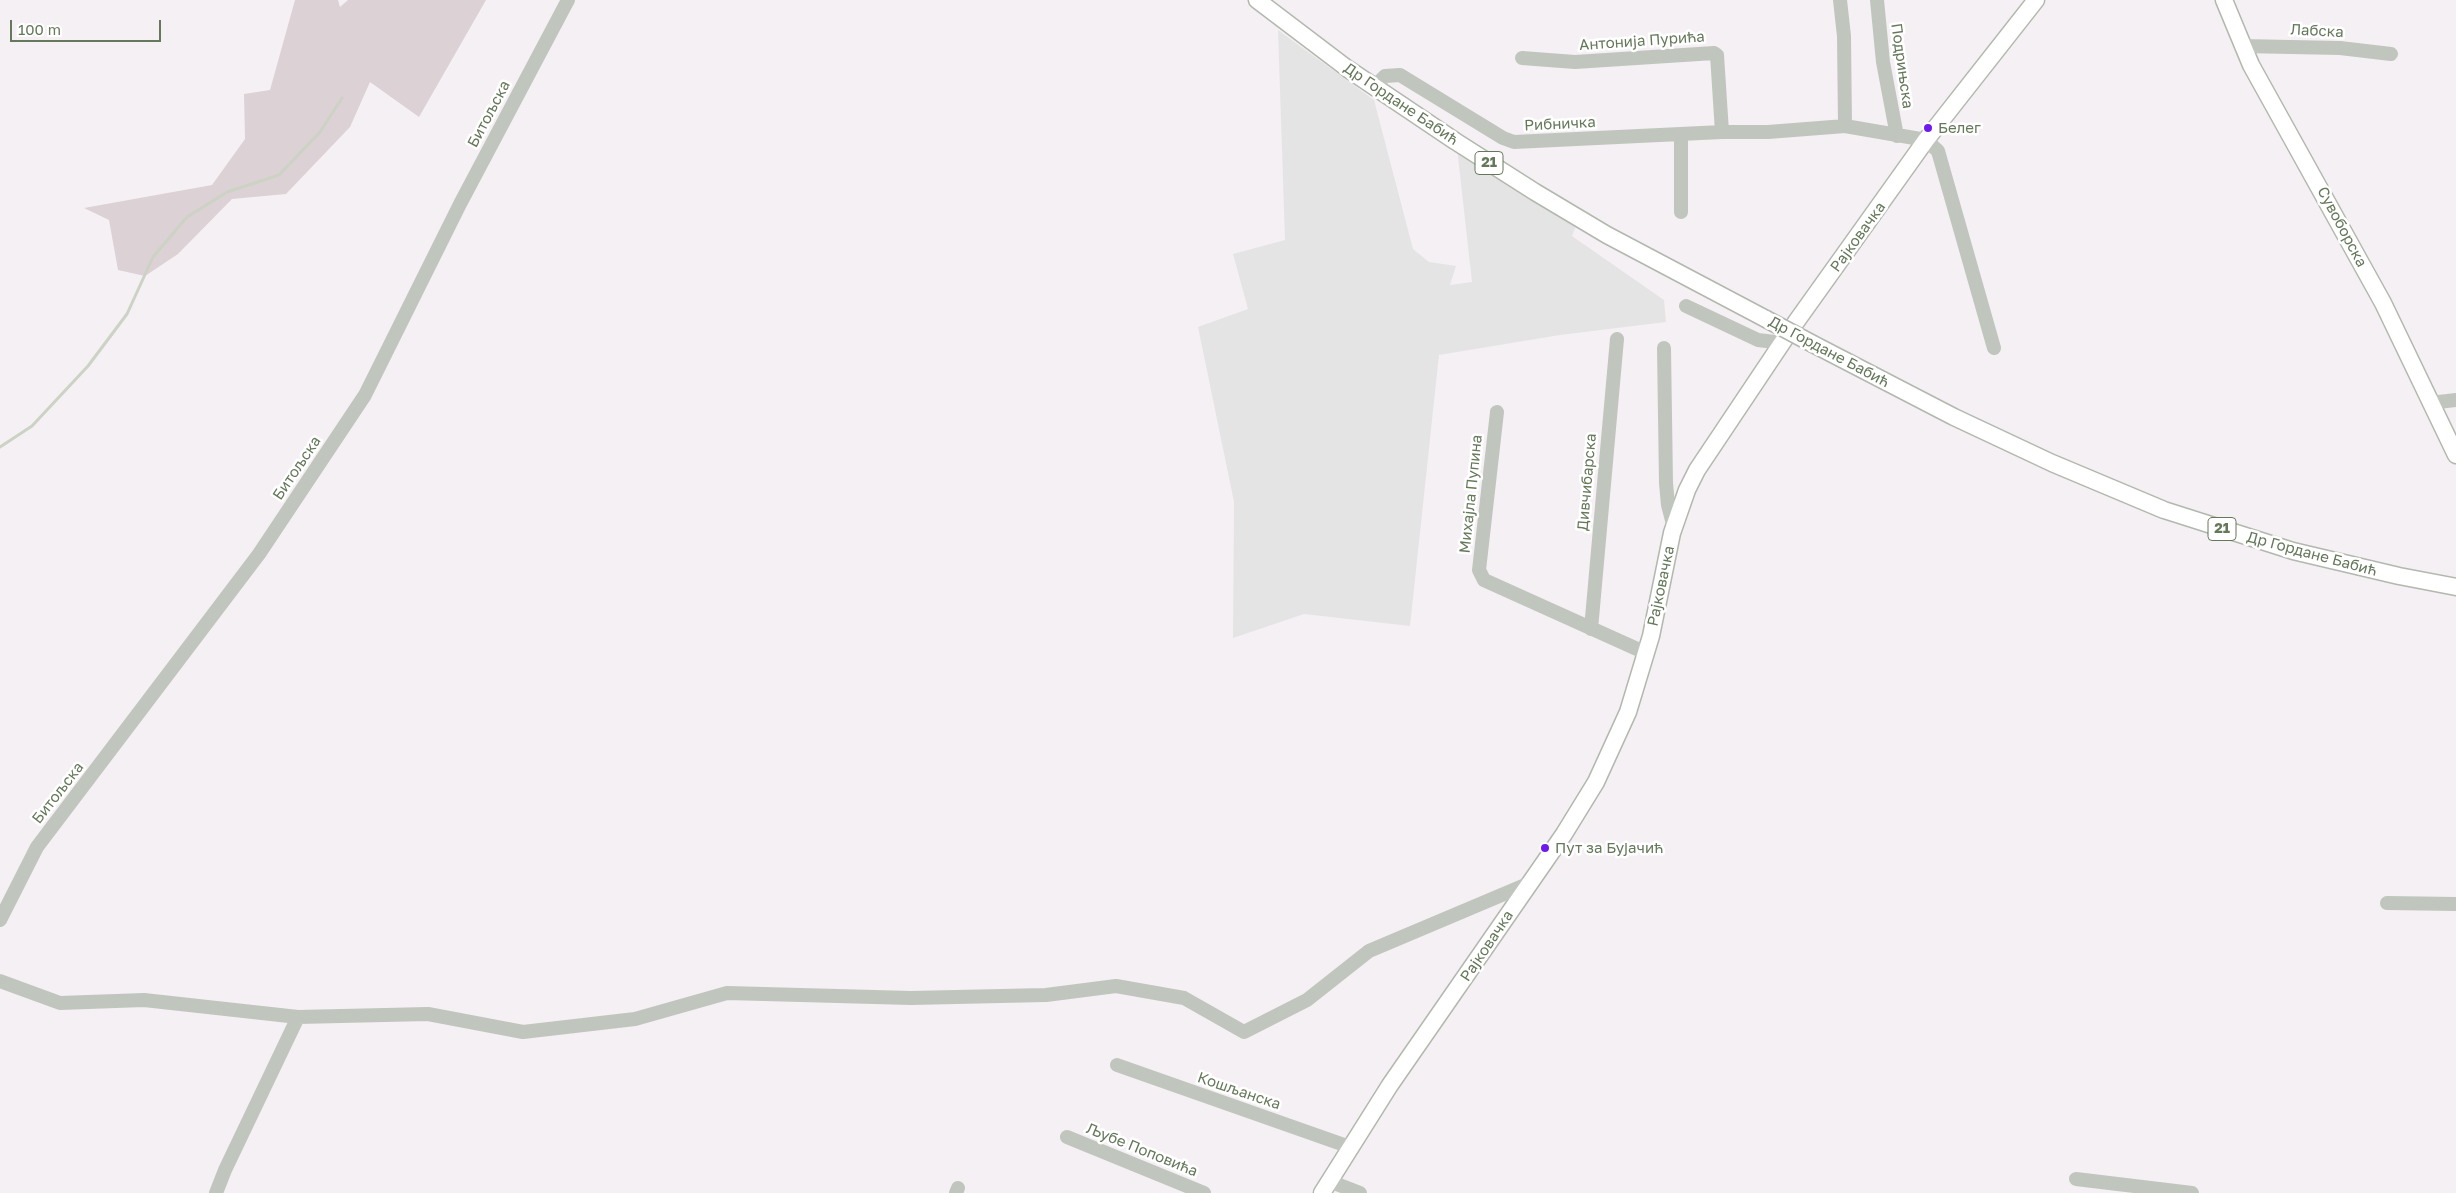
<!DOCTYPE html>
<meta charset="utf-8">
<style>
body{margin:0}
#map{position:relative;width:2456px;height:1193px;overflow:hidden;background:#f5f0f4;font-family:"Golos Text",sans-serif}
canvas{display:block}
.scale{position:absolute;left:10px;top:20px;width:151px;height:22px;box-sizing:border-box;border:2px solid #65785a;border-top:0;padding-left:6px;font-size:15px;line-height:18px;white-space:nowrap;color:#65785a;-webkit-text-stroke:4px #fff;paint-order:stroke}
</style>
<div id="map">
<canvas width="2456" height="1193"></canvas>
<div class="scale">100 m</div>
</div>
<script>
const context = document.querySelector('canvas').getContext('2d');
context.lineJoin = 'round';
function paint(path, color) {
  context.fillStyle = color;
  context.fill(path, 'evenodd');
}
function toPath(rows) {
  const path = new Path2D();
  for (const r of rows) {
    path.moveTo(r[0], r[1]);
    for (let i = 2; i < r.length; i += 2) path.lineTo(r[i], r[i + 1]);
  }
  return path;
}
function trace(path, color, width, dash) {
  context.strokeStyle = color;
  context.lineWidth = width;
  context.lineCap = dash ? 'butt' : 'round';
  context.setLineDash(dash || []);
  context.stroke(path);
}
function label(font, color, halo, rows, align = 'center') {
  context.font = font + ' "Golos Text",sans-serif';
  context.lineWidth = 5;
  context.setLineDash([]);
  context.textBaseline = 'middle';
  context.strokeStyle = halo;
  context.fillStyle = color;
  for (const [text, x, y, turn = 0] of rows) {
    context.save();
    context.translate(x, y);
    context.rotate((+turn || 0) * Math.PI / 180);
    context.textAlign = isNaN(turn) ? turn : align;
    if (halo) context.strokeText(text, 0, 0);
    context.fillText(text, 0, 0);
    context.restore();
  }
}
paint(toPath([
 [1278,30,1374,100,1413,249,1429,262,1456,266,1450,285,1472,282,1457,148,1576,226,1572,236,1664,300,1666,322,1560,335,1439,355,1410,626,1304,614,1233,638,1234,502,1198,327,1248,309,1233,254,1285,240]
]), '#e5e4e5');
paint(toPath([
 [295,0,338,0,340,7,348,0,486,0,419,117,370,82,350,127,286,194,232,199,178,254,145,276,118,270,109,220,84,208,212,185,245,139,244,94,270,90]
]), '#dcd1d4');
trace(toPath([
 [0,447,32,426,88,366,127,314,153,257,187,217,227,192,279,175,320,132,342,98]
]), '#ccd3c5', 3);
const major = toPath([
 [1257,0,1348,69,1455,141,1535,192,1607,235,1766,319],
 [2224,0,2251,65,2383,303,2456,455],
 [1813,344,1954,417,2052,463,2164,510,2293,551,2399,576,2456,587],
 [1322,1193,1390,1085,1564,834,1596,782,1628,712,1651,636,1672,533,1687,490,1697,470,1796,322,1926,140,2036,0]
]);
trace(major, '#b2b8ae', 19);
trace(toPath([
 [1840,0,1844,36,1845,126],
 [1877,0,1883,62,1897,136],
 [2242,46,2340,48,2391,54],
 [1522,58,1575,62,1714,53,1717,55,1722,132],
 [1374,87,1385,76,1400,75,1503,138,1514,142,1722,132,1768,132,1845,126,1926,140,1938,151,1994,348],
 [1681,134,1681,212],
 [1686,306,1758,340,1783,343],
 [1664,348,1666,483,1668,505,1674,528],
 [2430,403,2456,400],
 [1497,412,1479,570,1484,580,1646,653],
 [1591,629,1617,339],
 [2387,903,2456,904],
 [0,920,37,847,259,554,365,395,460,204,568,0],
 [0,981,60,1003,144,1000,298,1017,428,1014,523,1032,635,1019,727,993,911,998,1046,995,1116,986,1184,998,1244,1032,1307,1000,1369,951,1530,883],
 [1117,1065,1350,1147],
 [1067,1137,1204,1193],
 [2076,1179,2192,1193],
 [1329,1181,1360,1193],
 [216,1193,225,1170,298,1017],
 [956,1193,958,1188]
]), '#c0c6bd', 14);
trace(major, '#fff', 16);
const majorBridge = toPath([
 [1766,319,1813,344]
]);
trace(majorBridge, '#b2b8ae', 19, []);
trace(majorBridge, '#fff', 16);
for (const [x, y, r, color] of [
 [1928,128,5,"#7019ec"],
 [1545,848,5,"#7019ec"]
]) {
  const dot = new Path2D();
  dot.arc(x, y, r, 0, 2 * Math.PI);
  context.fillStyle = color;
  context.fill(dot);
  trace(dot, '#fff', 2);
}
for (const [x, y, w] of [
 [1489,163,28],
 [2222,529,28]
]) {
  const box = new Path2D();
  box.roundRect(x - w / 2, y - 11.5, w, 23, 4);
  context.fillStyle = '#fff';
  context.fill(box);
  trace(box, '#65785a', 1);
}
label('bold 14px', '#65785a', null, [
 ["21",1489,163],
 ["21",2222,529]
]);
label('15px', '#65785a', '#fff', [
 ["Лабска",2317,31,3],
 ["Антонија Пурића",1642,41,-4],
 ["Подрињска",1902,66,82],
 ["Др Гордане Бабић",1401,104,34],
 ["Битољска",489,114,-62],
 ["Рибничка",1560,124,-3],
 ["Сувоборска",2342,227,62],
 ["Рајковачка",1858,237,-54],
 ["Др Гордане Бабић",1829,352,28],
 ["Битољска",297,468,-56],
 ["Дивчибарска",1587,482,-85],
 ["Михајла Пупина",1471,494,-84],
 ["Др Гордане Бабић",2312,554,15],
 ["Рајковачка",1661,586,-78],
 ["Битољска",58,793,-52],
 ["Рајковачка",1487,946,-56],
 ["Кошљанска",1239,1091,19],
 ["Љубе Поповића",1142,1150,22]
]);
label('15px', '#65785a', '#fff', [
 ["Белег",1938,128],
 ["Пут за Бујачић",1555,848]
], 'left');
</script>
